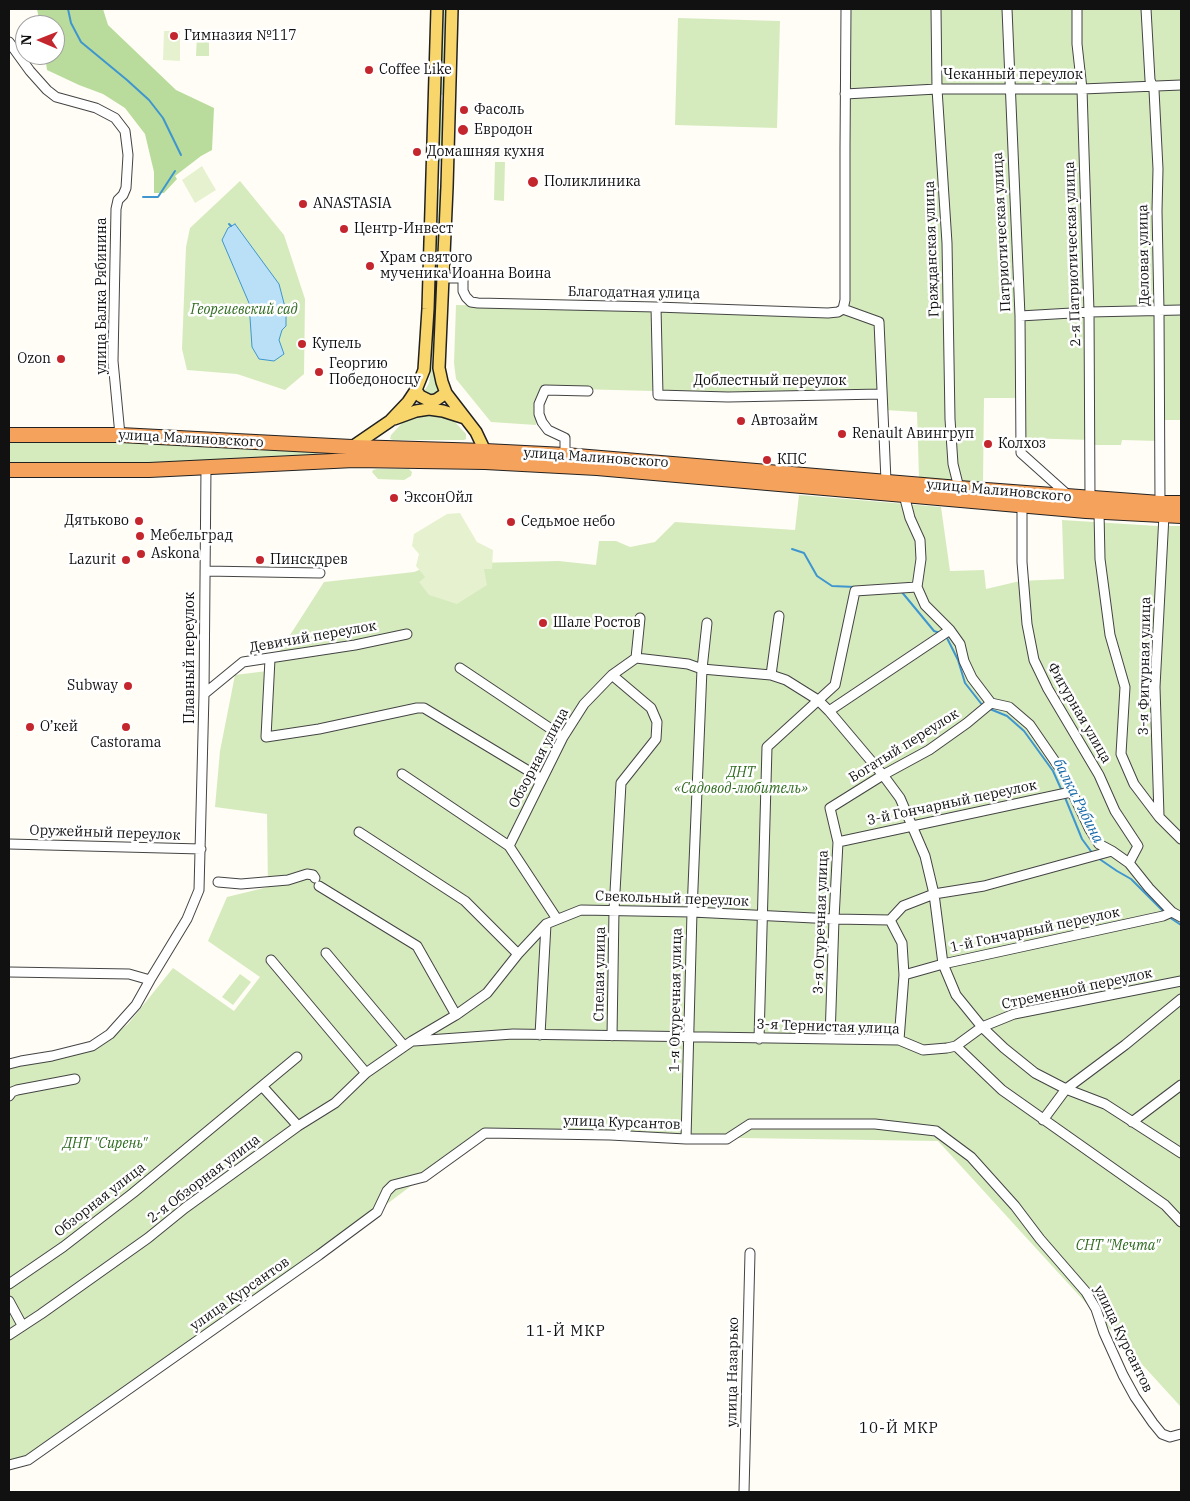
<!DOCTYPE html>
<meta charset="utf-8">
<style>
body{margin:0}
#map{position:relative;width:1190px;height:1501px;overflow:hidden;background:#fffdf5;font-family:"IBM Plex Serif",serif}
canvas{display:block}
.frame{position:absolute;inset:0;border:10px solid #111;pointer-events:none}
.north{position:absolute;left:15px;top:15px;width:50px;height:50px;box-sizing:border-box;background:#fff;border:1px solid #a0a0a0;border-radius:50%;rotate:271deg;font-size:14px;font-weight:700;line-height:20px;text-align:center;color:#111}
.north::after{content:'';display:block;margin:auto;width:18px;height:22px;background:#c4262e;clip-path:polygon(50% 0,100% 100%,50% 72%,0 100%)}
</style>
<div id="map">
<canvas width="1190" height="1501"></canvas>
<div class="frame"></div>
<div class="north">N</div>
</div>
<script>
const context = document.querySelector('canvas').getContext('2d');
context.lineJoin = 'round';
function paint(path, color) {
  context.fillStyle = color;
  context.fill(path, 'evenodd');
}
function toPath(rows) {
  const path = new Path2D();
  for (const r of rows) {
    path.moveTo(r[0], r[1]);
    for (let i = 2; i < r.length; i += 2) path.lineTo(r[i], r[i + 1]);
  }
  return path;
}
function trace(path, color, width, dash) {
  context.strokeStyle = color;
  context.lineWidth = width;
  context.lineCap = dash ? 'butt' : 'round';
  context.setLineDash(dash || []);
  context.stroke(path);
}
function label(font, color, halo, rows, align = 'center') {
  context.font = font + ' "IBM Plex Serif",serif';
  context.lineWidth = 5;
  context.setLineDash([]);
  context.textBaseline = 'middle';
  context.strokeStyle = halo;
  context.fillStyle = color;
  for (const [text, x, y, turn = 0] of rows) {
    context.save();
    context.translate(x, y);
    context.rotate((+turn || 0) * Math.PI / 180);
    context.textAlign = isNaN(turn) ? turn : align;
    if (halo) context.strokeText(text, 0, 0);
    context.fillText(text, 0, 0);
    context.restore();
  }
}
paint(toPath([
 [443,9,446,9,443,95,440,95],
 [849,9,1181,9,1181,420,1158,420,1159,441,1122,440,1121,445,1092,445,1092,440,1023,438,1023,398,984,398,983,483,919,477,917,412,885,410,884,392,761,394,541,388,536,402,536,425,491,422,456,379,454,363,456,305,847,313],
 [678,18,780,21,777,128,675,125],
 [197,36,209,36,209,56,196,56],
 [440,100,443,100,441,161,440,162,438,161],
 [495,162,505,162,504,201,494,200],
 [240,181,284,235,305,299,304,374,285,390,237,374,187,370,182,349,186,247,190,228],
 [439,189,441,191,434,370,434,377,439,393,430,395,423,393,429,383,431,370],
 [427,413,450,418,455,422,466,434,466,439,464,440,393,440,390,439,391,435,404,421],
 [9,440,112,441,245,447,317,453,317,455,162,463,9,463],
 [377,469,409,469,412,472,411,476,404,480,378,479,372,472,373,470],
 [799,495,941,507,950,571,984,570,986,589,1020,581,1064,579,1062,520,1157,526,1181,526,1181,1407,938,1141,480,1134,234,1319,42,1456,9,1464,9,1065,98,1047,128,1024,173,968,234,1011,260,977,208,941,227,897,268,887,267,814,215,807,220,751,235,675,267,671,324,582,414,572,435,564,559,561,596,565,599,541,616,541,630,547,655,542,675,522,795,530],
 [240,974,251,982,233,1005,222,997]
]), '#d5ebbd');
paint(toPath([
 [37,9,103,9,108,25,176,90,214,108,212,150,201,156,175,176,177,179,164,193,154,193,154,172,145,134,125,108,103,94,79,85,47,70,45,55,55,55,55,25,40,25]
]), '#b9dc9c');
paint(toPath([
 [164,31,180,31,180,61,163,60],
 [202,166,216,190,195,203,182,180],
 [460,513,477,542,493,550,492,569,484,569,487,585,457,604,429,595,419,582,425,577,416,566,419,554,412,546,414,534,447,514]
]), '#e6f2cf');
const water = toPath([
 [235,224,279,284,286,311,286,326,282,330,279,340,284,354,274,361,259,359,252,347,249,303,222,240,228,228,235,224]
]);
paint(water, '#b9e0f7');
trace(water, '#3f96cf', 1);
trace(toPath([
 [68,9,71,23,81,42,127,80,149,100,163,118,181,155],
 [143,197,158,197,175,171],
 [229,224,231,226],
 [792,549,804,553,817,576,832,586,855,587],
 [901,591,934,631,940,633],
 [946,636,958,660,965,683,983,706],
 [990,709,1007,716,1024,731,1053,771,1062,791],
 [1064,795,1082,839,1093,854],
 [1098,858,1117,871,1131,879,1164,912],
 [1169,917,1181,925]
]), '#3f96cf', 2);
const minor = toPath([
 [936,9,937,89,947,243,950,419,953,464,959,488],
 [1007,9,1020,316,1021,453,1069,496],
 [1077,9,1077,44,1082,89,1089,312,1090,498],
 [1146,9,1150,80,1154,90,1158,169,1157,211,1159,311,1160,503],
 [9,42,30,71,47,90,56,97,96,108,115,118,125,131,128,155,126,188,123,195,118,200,116,209,113,361,120,435],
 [845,94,937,89,1082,89,1181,85],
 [443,278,463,278,463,291,466,297,471,302,478,303,656,307,828,313,838,312,843,309,845,300,845,148,846,9],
 [656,307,658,395,728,397,882,394],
 [843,309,879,322,886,481],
 [1020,316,1089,312,1181,310],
 [565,455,565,438,548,430,542,422,539,414,539,404,545,390,588,391],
 [904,495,910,518,920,540,921,559,917,587,925,605,950,630,960,644,964,661,972,678,991,703,1009,707,1030,725,1063,773,1089,828,1099,844,1112,851,1129,863,1149,888,1172,912,1181,917],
 [1022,505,1022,562,1027,624,1034,660,1048,689,1099,775,1115,811,1138,846,1129,863],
 [1099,512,1100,559,1110,635,1125,687,1121,754,1134,784,1159,817,1181,839],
 [205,571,320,573],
 [636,658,688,664,702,669,771,675,786,680,818,700,829,711,883,775,900,798,925,856,934,894,943,964,956,995,982,1027,1004,1048,1035,1073,1066,1089,1105,1104,1181,1153],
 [270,659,266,737,319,729,417,708,424,708,542,779],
 [460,668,563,737],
 [612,675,651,708,657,722,656,739,621,783,614,910,612,1036],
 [771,675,779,616],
 [204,694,243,662,355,645,407,634],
 [829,711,950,630],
 [402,774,509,846],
 [1159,816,1155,687,1164,515],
 [359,832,465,901,518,954],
 [838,842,1071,792],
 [9,844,201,849],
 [218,882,241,884,288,880,307,874,313,875,315,878],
 [319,886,417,946,456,1015],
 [557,919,509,846,563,737,584,704,612,675,636,658,640,618],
 [890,920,903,906,934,894,984,886,1112,851],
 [890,920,902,943,904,975,899,1040],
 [326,953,404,1046],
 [271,960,366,1073],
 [9,972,129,974,150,980],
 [904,975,943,964,1163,916,1172,912],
 [540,1035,546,924],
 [830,1038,834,919,838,842,830,808,883,775,929,750,967,723,991,703],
 [759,1039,767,747,835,685,855,591,917,587],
 [414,1041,513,1034,899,1040,923,1050,947,1048,956,1046,1002,1090,1165,1205,1181,1222],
 [956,1046,982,1027,1014,1014,1181,981],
 [9,1064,21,1061,52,1056,92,1046,110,1034,136,1005,150,980,187,919,199,890,204,694,206,467],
 [262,1086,298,1126],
 [9,1096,12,1092,17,1090,75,1079],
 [1043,1120,1066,1089,1125,1045,1181,999],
 [1132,1122,1181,1085],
 [686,1139,692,912,702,669,707,623],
 [9,1284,63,1247,133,1193,297,1057],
 [9,1301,22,1325],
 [9,1335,41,1314,148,1238,185,1208,298,1126,335,1103,366,1073,412,1041,456,1015,487,993,518,954,546,924,581,910,692,912,834,919,890,920],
 [9,1465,28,1460,319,1255,377,1212,387,1191,393,1185,424,1177,485,1133,610,1135,686,1139,727,1139,750,1124,875,1124,936,1131,971,1157,1015,1206,1040,1239,1086,1292,1096,1309,1104,1333,1123,1375,1135,1397,1153,1423,1162,1434,1170,1437,1181,1434],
 [744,1492,750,1253]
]);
const major = toPath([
 [452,9,447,187,439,368,442,382,446,393,476,432,485,451,485,458],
 [416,390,420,396,430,401,436,400,446,393],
 [394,419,416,411,429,409,443,411,465,418],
 [352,447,390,421,408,402,416,390,424,370,428,309,437,9]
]);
const highway = toPath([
 [9,435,120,435,352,447,485,451,565,455,959,488,1160,503,1181,503],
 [9,470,149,470,354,460,485,462,597,468,1086,511,1181,516]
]);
trace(minor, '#444', 11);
trace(major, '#222', 14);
trace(highway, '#222', 16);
trace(minor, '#fff', 9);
trace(major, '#f9d66b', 11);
trace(highway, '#f5a25d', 14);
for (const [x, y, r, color] of [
 [174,36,5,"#c4262e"],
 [369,70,5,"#c4262e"],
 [464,110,5,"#c4262e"],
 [463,130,6,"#c4262e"],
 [417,152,5,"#c4262e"],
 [533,182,6,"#c4262e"],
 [303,204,5,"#c4262e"],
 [344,229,5,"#c4262e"],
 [370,266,5,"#c4262e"],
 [302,344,5,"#c4262e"],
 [61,359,5,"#c4262e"],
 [319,372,5,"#c4262e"],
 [741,421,5,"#c4262e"],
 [842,434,5,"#c4262e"],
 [988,444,5,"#c4262e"],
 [767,460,5,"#c4262e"],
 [394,498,5,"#c4262e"],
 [139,521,5,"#c4262e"],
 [511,522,5,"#c4262e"],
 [140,536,5,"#c4262e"],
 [141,554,5,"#c4262e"],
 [126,560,5,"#c4262e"],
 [260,560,5,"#c4262e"],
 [543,623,5,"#c4262e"],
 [128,686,5,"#c4262e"],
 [30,727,5,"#c4262e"],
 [126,727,5,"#c4262e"]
]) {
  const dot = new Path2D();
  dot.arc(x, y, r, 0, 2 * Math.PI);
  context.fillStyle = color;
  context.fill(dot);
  trace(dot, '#fff', 2);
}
label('14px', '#111', '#fff', [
 ["Гимназия №117",184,36],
 ["Coffee Like",379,70],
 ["Фасоль",474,110],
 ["Евродон",474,130],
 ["Домашняя кухня",427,152],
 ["Поликлиника",544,182],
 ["ANASTASIA",313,204],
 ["Центр-Инвест",354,229],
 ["Храм святого",380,258],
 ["мученика Иоанна Воина",380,274],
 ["Купель",312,344],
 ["Ozon",51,359,"right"],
 ["Георгию",329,364],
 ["Победоносцу",329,380],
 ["Автозайм",751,421],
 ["Renault Авингруп",852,434],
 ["Колхоз",998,444],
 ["КПС",777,460],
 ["ЭксонОйл",404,498],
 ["Дятьково",129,521,"right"],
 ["Седьмое небо",521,522],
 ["Мебельград",150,536],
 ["Askona",151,554],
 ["Lazurit",116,560,"right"],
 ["Пинскдрев",270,560],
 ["Шале Ростов",553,623],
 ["Subway",118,686,"right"],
 ["О’кей",40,727],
 ["Castorama",126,743,"center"]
], 'left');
label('14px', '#111', '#fff', [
 ["Чеканный переулок",1013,75],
 ["Патриотическая улица",1002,232,-93],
 ["Гражданская улица",932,249,-92],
 ["2-я Патриотическая улица",1073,254,-92],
 ["Деловая улица",1144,255,-91],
 ["Благодатная улица",634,293,1],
 ["улица Балка Рябинина",102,296,-90],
 ["Доблестный переулок",770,381],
 ["улица Малиновского",191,439,3],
 ["улица Малиновского",596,458,4],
 ["улица Малиновского",999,491,5],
 ["Девичий переулок",313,637,-10],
 ["Плавный переулок",190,658,-90],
 ["3-я Фигурная улица",1145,666,-89],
 ["Фигурная улица",1079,713,60],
 ["Богатый переулок",904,746,-32],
 ["Обзорная улица",539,758,-62],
 ["3-й Гончарный переулок",952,803,-12],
 ["Оружейный переулок",105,833,2],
 ["Свекольный переулок",672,899,2],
 ["3-я Огуречная улица",821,922,-88],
 ["1-й Гончарный переулок",1035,930,-12],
 ["Спелая улица",600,974,-89],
 ["Стременной переулок",1077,989,-12],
 ["1-я Огуречная улица",676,1000,-89],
 ["3-я Тернистая улица",828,1027,2],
 ["улица Курсантов",622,1123,2],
 ["2-я Обзорная улица",204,1179,-37],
 ["Обзорная улица",100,1200,-38],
 ["улица Курсантов",240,1294,-35],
 ["улица Курсантов",1123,1339,64],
 ["улица Назарько",733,1372,-89]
]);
label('italic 14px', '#2f6b1f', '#fff', [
 ["Георгиевский сад",244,310],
 ["ДНТ",741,773],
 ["«Садовод-любитель»",741,789],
 ["ДНТ \"Сирень\"",105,1144],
 ["СНТ \"Мечта\"",1118,1246]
]);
label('italic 15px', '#1768a6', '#fff', [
 ["балка Рябина",1078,801,63]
]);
context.letterSpacing = '1px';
label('15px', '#111', '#fff', [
 ["11-Й МКР",566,1332],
 ["10-Й МКР",899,1429]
]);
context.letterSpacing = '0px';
</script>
